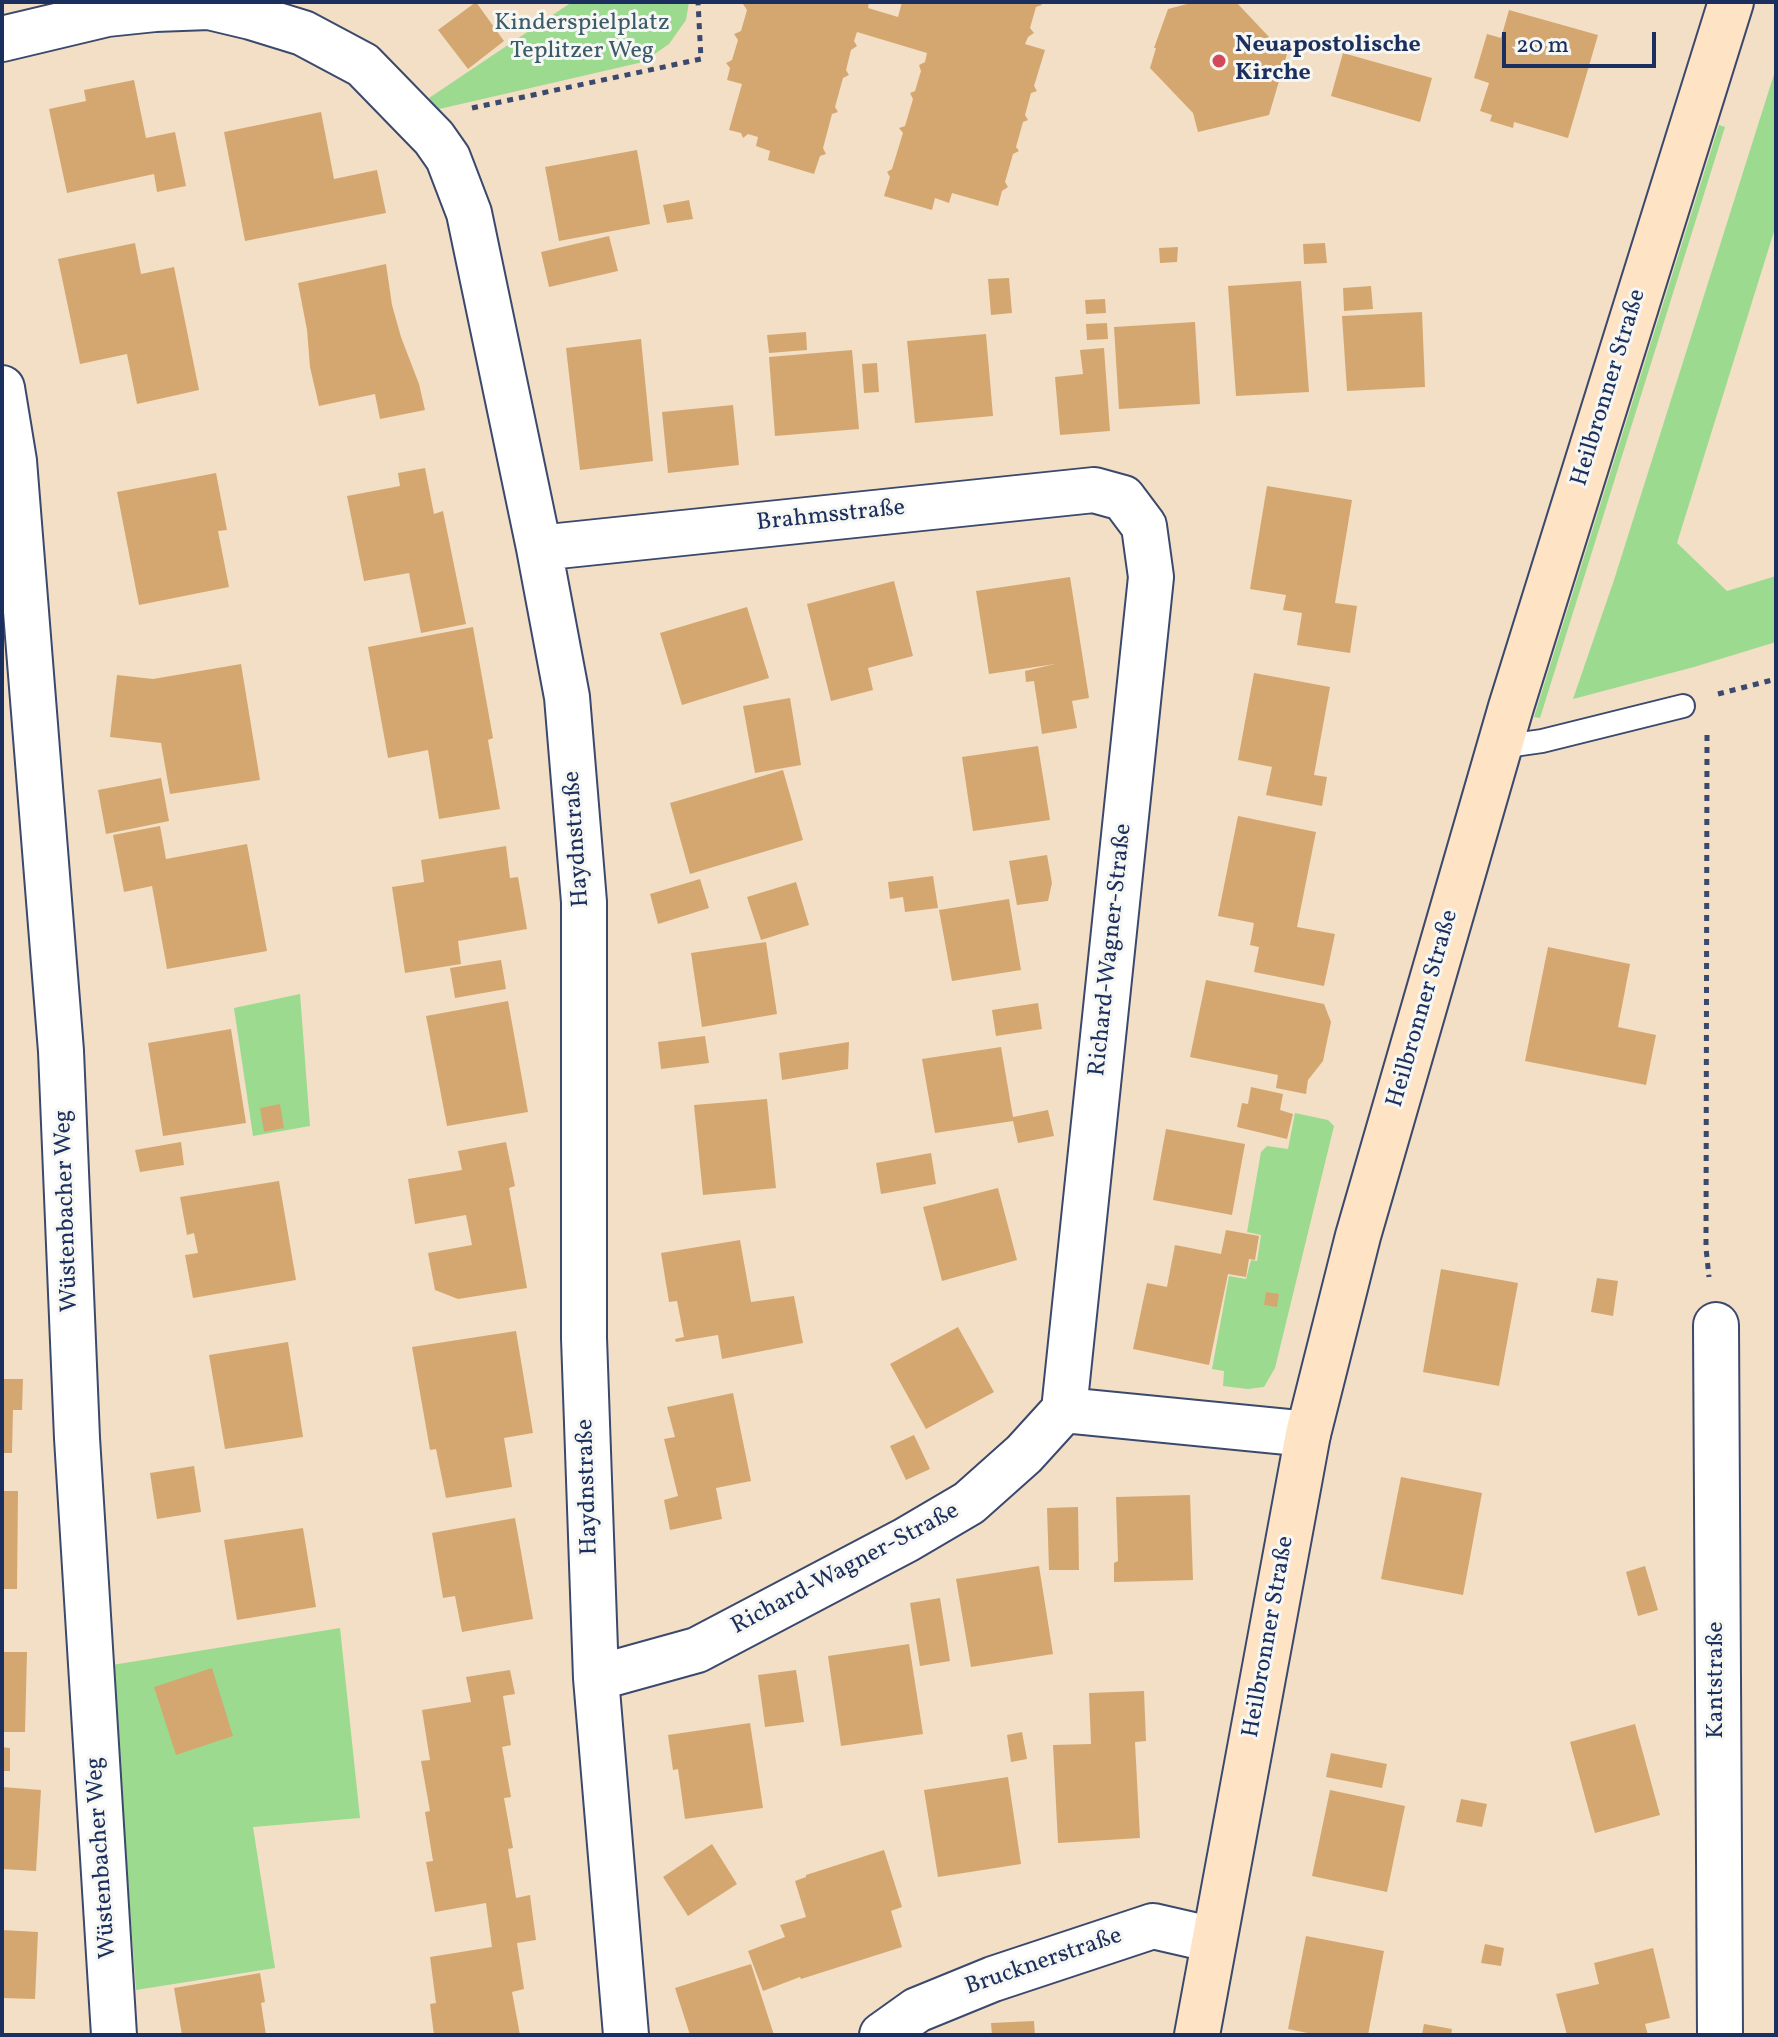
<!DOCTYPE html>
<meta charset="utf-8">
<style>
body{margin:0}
#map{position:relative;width:1778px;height:2037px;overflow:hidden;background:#f3dfc5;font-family:Vollkorn,serif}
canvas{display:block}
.frame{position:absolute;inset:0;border:4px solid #1b2f5e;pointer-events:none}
.scale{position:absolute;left:1502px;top:32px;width:154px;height:36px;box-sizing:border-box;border:4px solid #1b2f5e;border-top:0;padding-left:10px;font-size:24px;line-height:28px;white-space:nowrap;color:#1b2f5e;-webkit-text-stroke:6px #f6f6f2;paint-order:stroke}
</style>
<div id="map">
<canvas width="1778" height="2037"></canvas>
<div class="frame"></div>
<div class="scale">20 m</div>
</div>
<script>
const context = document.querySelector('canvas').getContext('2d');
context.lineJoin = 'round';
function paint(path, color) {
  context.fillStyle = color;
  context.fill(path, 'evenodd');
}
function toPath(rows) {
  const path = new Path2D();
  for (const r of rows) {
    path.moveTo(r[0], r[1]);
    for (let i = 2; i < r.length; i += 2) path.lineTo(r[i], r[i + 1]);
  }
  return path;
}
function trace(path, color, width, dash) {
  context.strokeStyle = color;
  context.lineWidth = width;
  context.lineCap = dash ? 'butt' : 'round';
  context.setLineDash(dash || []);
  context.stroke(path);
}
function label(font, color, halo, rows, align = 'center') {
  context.font = font + ' Vollkorn,serif';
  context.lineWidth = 6;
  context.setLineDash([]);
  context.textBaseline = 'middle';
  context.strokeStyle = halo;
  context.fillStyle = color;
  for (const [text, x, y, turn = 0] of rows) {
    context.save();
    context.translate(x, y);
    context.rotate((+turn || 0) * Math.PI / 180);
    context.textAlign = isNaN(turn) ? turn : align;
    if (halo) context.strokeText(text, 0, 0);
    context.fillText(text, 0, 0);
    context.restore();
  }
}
paint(toPath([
 [572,2,689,2,686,20,669,44,643,62,435,110,429,98],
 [1776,68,1776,225,1677,543,1727,591,1776,576,1776,642,1694,667,1573,699,1614,580],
 [1719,125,1725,127,1540,718,1534,717],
 [300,994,310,1126,253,1136,234,1008],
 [1295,1113,1328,1120,1334,1126,1275,1368,1264,1387,1248,1389,1223,1386,1224,1371,1212,1369,1229,1276,1246,1279,1251,1260,1257,1261,1261,1235,1247,1232,1261,1152,1267,1146,1288,1149],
 [340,1628,360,1818,253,1827,275,1968,136,1990,112,1665]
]), '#9cda90');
paint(toPath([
 [476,2,504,41,468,69,438,30],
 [748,2,869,2,868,8,898,17,902,2,1040,2,1042,5,1036,7,1030,28,1034,33,1028,37,1025,44,1045,50,1034,86,1037,91,1031,93,1025,115,1028,120,1023,122,1016,147,1019,151,1013,154,1005,182,1008,187,1002,191,998,206,952,193,949,203,935,198,932,210,884,196,890,177,887,172,892,169,903,133,899,128,905,126,913,99,910,93,915,91,921,71,919,65,925,62,927,53,857,32,854,41,857,46,851,50,846,70,849,75,843,78,835,107,838,112,832,114,823,148,826,154,820,156,814,174,768,160,770,151,756,146,758,137,748,134,743,138,741,133,729,130,742,84,727,80,730,68,726,63,732,60,738,40,734,34,741,31,747,10,743,4],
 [1195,2,1236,2,1271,39,1268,48,1287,54,1269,115,1198,132,1193,113,1150,68,1156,48,1154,48,1168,9],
 [1509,10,1598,35,1568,138,1514,122,1513,128,1490,121,1492,115,1480,111,1489,83,1474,78,1487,34,1501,38],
 [1343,53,1432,78,1420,122,1331,96],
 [134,80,146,138,175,132,186,186,157,192,154,174,67,193,49,109,86,101,84,90],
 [321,112,334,179,377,170,386,213,245,241,224,132],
 [637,150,650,224,559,241,545,167],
 [689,200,693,219,667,223,663,205],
 [609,236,618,271,549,287,541,252],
 [135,243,141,274,174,267,199,390,137,404,127,354,80,364,58,259],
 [1325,243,1327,263,1304,264,1303,244],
 [1178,247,1177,262,1160,263,1159,248],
 [386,264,392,305,401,337,419,384,425,410,380,419,375,394,319,406,310,367,307,330,298,283],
 [1009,278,1012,313,991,315,988,279],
 [1301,281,1309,392,1236,396,1228,286],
 [1371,286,1373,309,1344,311,1343,288],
 [1105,299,1106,313,1086,314,1085,300],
 [1422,312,1425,387,1347,391,1342,316],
 [1195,322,1200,404,1119,409,1114,327],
 [1107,323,1108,339,1087,340,1086,324],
 [806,332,807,350,769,353,767,335],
 [986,334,993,416,915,423,907,341],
 [641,339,653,461,580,470,566,348],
 [1104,348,1110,431,1060,435,1055,377,1083,374,1080,350],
 [852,350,859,429,775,436,769,357],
 [877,363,879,392,864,393,862,364],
 [733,405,739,465,668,473,662,412],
 [425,468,434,514,443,511,466,624,421,633,409,573,364,581,347,496,400,486,398,473],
 [216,473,227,530,218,531,229,587,139,605,117,492],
 [1267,486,1352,500,1335,603,1357,606,1350,653,1297,645,1302,613,1283,610,1286,595,1250,589],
 [1070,577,1089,698,1072,701,1077,728,1042,734,1034,681,1026,682,1025,671,1055,664,989,674,976,591],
 [894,581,913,656,868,668,873,690,831,701,807,604],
 [747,607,769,678,682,705,660,633],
 [473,627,493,738,488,740,500,809,439,819,428,750,388,758,368,647],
 [241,664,260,780,170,794,161,743,110,737,117,675,153,679],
 [1254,673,1330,687,1314,775,1327,777,1322,806,1266,795,1272,767,1238,760],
 [790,698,801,765,755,773,743,706],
 [1038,746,1050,820,973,831,962,757],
 [783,770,803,840,690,874,670,803],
 [161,778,169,821,106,834,98,790],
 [1238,816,1316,832,1297,927,1335,934,1324,986,1254,972,1259,947,1250,945,1254,923,1218,916],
 [160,826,166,859,247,844,267,951,167,969,152,886,124,892,113,835],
 [506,846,510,878,518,877,527,929,458,941,461,964,405,973,392,887,424,882,421,860],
 [1047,855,1052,883,1048,901,1017,905,1009,861],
 [933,876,938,908,905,912,903,897,890,899,888,882],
 [700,879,709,908,658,924,650,894],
 [796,882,809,925,761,940,747,897],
 [1009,899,1021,970,952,981,939,910],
 [766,942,777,1014,702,1027,691,953],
 [1548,947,1630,964,1618,1027,1656,1035,1646,1085,1525,1061],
 [501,960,506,989,455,998,450,968],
 [1206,980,1324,1004,1331,1022,1323,1061,1308,1080,1306,1094,1276,1088,1278,1075,1190,1057],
 [508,1001,528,1112,447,1126,426,1016],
 [1038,1003,1042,1029,996,1036,992,1010],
 [231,1029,246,1123,163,1136,148,1043],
 [705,1036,709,1063,661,1069,658,1042],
 [849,1042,848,1069,782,1080,779,1053],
 [1001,1047,1013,1117,1048,1110,1054,1136,1018,1143,1013,1121,935,1133,922,1059],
 [1251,1087,1283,1094,1280,1110,1293,1114,1287,1139,1237,1127,1242,1103,1248,1104],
 [767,1099,776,1188,703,1195,694,1105],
 [280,1104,284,1128,264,1132,260,1108],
 [1166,1129,1245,1144,1232,1215,1153,1200],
 [181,1142,184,1165,140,1172,135,1150],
 [506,1142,515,1186,509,1188,527,1288,458,1299,435,1290,428,1253,472,1245,466,1215,415,1224,408,1179,462,1170,458,1151],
 [931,1153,936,1184,881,1194,876,1163],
 [279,1181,296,1280,193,1298,185,1255,198,1253,194,1233,187,1235,180,1197],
 [998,1188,1017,1260,942,1281,923,1207],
 [1226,1230,1259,1236,1255,1260,1249,1259,1246,1277,1228,1274,1209,1365,1133,1349,1147,1283,1167,1287,1175,1245,1221,1254],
 [740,1240,751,1302,794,1296,803,1343,722,1359,718,1335,676,1342,675,1339,684,1337,677,1301,669,1302,661,1253],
 [1441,1269,1518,1283,1499,1386,1423,1372],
 [1597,1278,1618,1281,1613,1316,1591,1312],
 [1266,1292,1279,1294,1277,1307,1264,1305],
 [958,1327,994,1392,926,1429,890,1364],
 [516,1331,533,1433,504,1438,512,1487,446,1498,436,1449,430,1450,412,1347],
 [288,1342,303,1437,225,1449,209,1355],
 [2,1379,23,1379,22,1410,13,1410,12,1453,2,1453],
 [733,1393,751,1481,716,1488,722,1519,670,1530,664,1500,678,1496,664,1439,675,1437,667,1407],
 [914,1435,930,1469,906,1480,890,1446],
 [194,1466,201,1512,157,1519,150,1473],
 [1401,1477,1482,1493,1463,1595,1381,1579],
 [2,1491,18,1491,17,1589,2,1589],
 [1190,1495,1193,1580,1114,1582,1114,1563,1118,1561,1116,1497],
 [1078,1507,1079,1570,1049,1570,1047,1508],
 [515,1518,533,1619,462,1632,455,1596,443,1598,432,1533],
 [303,1528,316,1607,237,1620,224,1540],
 [1039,1566,1053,1654,971,1667,956,1579],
 [1645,1566,1658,1610,1638,1616,1626,1572],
 [940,1598,950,1661,920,1666,910,1603],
 [909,1644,923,1734,841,1746,828,1656],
 [2,1652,27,1652,25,1732,2,1732],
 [212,1668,233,1736,176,1755,154,1687],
 [510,1670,515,1694,503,1696,511,1745,502,1747,511,1797,504,1798,513,1848,508,1849,516,1898,530,1895,536,1940,517,1943,524,1989,512,1992,520,2035,434,2035,430,2004,436,2003,430,1957,492,1947,486,1903,435,1912,426,1862,433,1861,425,1812,430,1811,421,1761,430,1760,422,1710,471,1702,466,1677],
 [796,1670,804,1722,765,1727,758,1675],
 [1144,1691,1146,1741,1135,1742,1140,1838,1058,1843,1053,1745,1091,1744,1089,1693],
 [750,1723,763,1808,685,1819,678,1769,673,1770,668,1735],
 [1635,1724,1660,1815,1595,1833,1570,1742],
 [1022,1732,1027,1759,1011,1762,1007,1735],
 [2,1747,10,1748,10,1771,2,1771],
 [1331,1753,1387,1764,1382,1788,1326,1777],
 [1008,1777,1021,1864,938,1877,924,1790],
 [2,1787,41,1790,36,1871,2,1869],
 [1330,1790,1405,1806,1387,1892,1312,1876],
 [1461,1799,1487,1804,1482,1827,1456,1822],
 [712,1844,737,1884,688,1916,663,1877],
 [884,1850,902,1907,891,1911,902,1947,801,1979,800,1977,763,1991,748,1951,785,1937,780,1925,806,1917,795,1881,806,1877,806,1875],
 [2,1930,38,1932,35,1999,2,1998],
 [1306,1936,1384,1951,1368,2035,1317,2035,1288,2029],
 [1485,1944,1504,1948,1501,1966,1481,1963],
 [1653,1948,1670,2018,1645,2024,1648,2035,1567,2035,1556,1994,1599,1984,1594,1963],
 [751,1964,774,2035,690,2035,675,1988],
 [260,1973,265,2002,261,2003,266,2035,182,2035,174,1988],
 [1034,2021,1035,2035,992,2035,991,2023],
 [1424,2024,1452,2029,1451,2035,1422,2035]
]), '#d5a770');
const lane = toPath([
 [1500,747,1542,741,1683,706]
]);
const street = toPath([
 [2,39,107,14,155,9,209,7,251,17,303,33,363,65,434,138,448,158,469,213,539,548,567,697,584,902,584,1338,596,1678,626,2035],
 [2,388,14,461,61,1051,77,1438,114,2035],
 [539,548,1094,490,1123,498,1144,526,1151,577,1064,1410,1024,1454,969,1503,906,1540,697,1650,596,1678],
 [1716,1325,1720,2035],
 [1064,1410,1308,1434],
 [882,2035,917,2010,993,1979,1153,1926,1214,1940]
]);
const secondary = toPath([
 [1197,2035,1308,1434,1358,1236,1511,707,1731,2]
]);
trace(lane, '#3b496d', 26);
trace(street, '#3b496d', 48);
trace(secondary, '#3b496d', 48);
trace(toPath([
 [472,108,701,59,698,2],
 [1718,694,1776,679],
 [1707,735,1706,1248,1709,1277]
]), '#3b496d', 5, [6, 6]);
trace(lane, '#fff', 22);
trace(street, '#fff', 44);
trace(secondary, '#fee4c5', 44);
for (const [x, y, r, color] of [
 [1219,61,8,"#d1495b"]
]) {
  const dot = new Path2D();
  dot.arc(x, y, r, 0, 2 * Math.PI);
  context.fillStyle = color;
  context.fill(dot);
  trace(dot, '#f6f6f2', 3);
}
label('24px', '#3b5a6a', '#f6f6f2', [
 ["Kinderspielplatz",582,25],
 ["Teplitzer Weg",582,53]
]);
label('bold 24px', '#1b2f5e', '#f6f6f2', [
 ["Neuapostolische",1235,47],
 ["Kirche",1235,75]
], 'left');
label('24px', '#1b2f5e', '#f6f6f2', [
 ["Heilbronner Straße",1610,388,-73],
 ["Brahmsstraße",831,517,-6],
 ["Haydnstraße",578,839,-94],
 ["Richard-Wagner-Straße",1112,950,-84],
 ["Heilbronner Straße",1424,1009,-74],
 ["Wüstenbacher Weg",68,1211,-92],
 ["Haydnstraße",589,1487,-92],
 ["Richard-Wagner-Straße",846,1570,-28],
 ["Heilbronner Straße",1270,1637,-80],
 ["Kantstraße",1718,1680,-90],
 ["Wüstenbacher Weg",103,1858,-94],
 ["Brucknerstraße",1044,1963,-19]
]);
</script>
